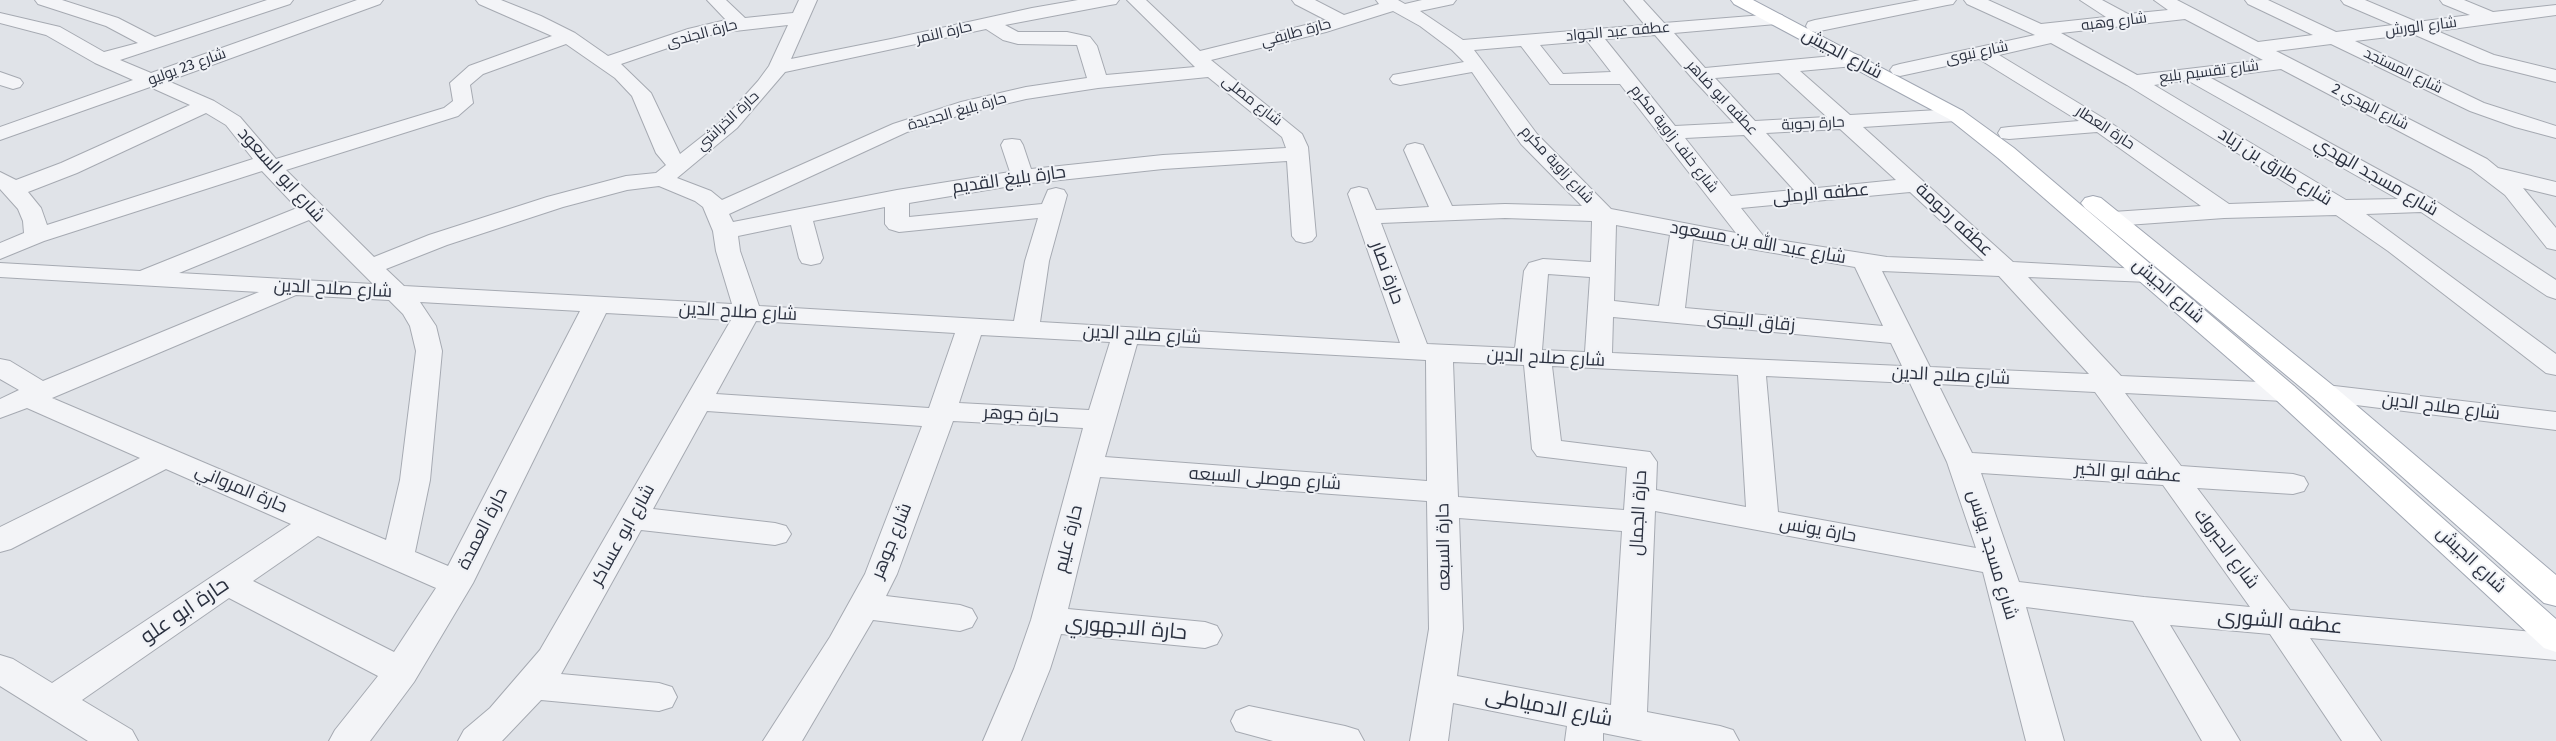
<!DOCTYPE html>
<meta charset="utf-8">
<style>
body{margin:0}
canvas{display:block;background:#e0e3e8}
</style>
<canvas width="2556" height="741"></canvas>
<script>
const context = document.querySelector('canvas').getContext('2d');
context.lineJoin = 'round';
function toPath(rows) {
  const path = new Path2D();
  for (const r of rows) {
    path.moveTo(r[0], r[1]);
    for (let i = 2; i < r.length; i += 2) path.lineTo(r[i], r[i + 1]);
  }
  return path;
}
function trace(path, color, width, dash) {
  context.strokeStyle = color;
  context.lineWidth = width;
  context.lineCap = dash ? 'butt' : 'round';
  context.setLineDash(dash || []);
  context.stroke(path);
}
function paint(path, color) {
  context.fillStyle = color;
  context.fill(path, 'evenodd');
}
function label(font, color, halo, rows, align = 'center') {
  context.font = font + ' "Fira Sans",Cairo,sans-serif';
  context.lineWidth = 4;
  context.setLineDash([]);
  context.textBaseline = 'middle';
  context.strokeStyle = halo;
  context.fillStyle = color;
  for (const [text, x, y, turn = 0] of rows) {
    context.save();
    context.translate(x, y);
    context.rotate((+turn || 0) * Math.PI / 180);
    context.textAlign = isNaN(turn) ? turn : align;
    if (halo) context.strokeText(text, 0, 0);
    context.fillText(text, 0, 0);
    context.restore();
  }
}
const minor = toPath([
 [35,0,62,0,118,18,155,37,267,0,293,0,290,4,120,60,151,73,357,0,383,0,380,4,168,81,214,101,240,117,276,159,444,108,453,101,450,83,469,66,552,36,479,4,476,0,501,0,541,16,575,33,608,56,688,29,726,20,707,0,726,0,745,18,793,13,799,0,817,0,791,59,891,39,1032,8,1078,0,1119,0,1116,4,1110,5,1005,25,1018,32,1067,32,1090,37,1097,46,1106,75,1195,67,1127,0,1146,0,1200,51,1326,20,1295,4,1292,0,1315,0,1344,15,1379,4,1376,0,1398,0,1405,4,1422,0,1456,0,1453,4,1420,11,1463,40,1645,25,1624,0,1643,0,1664,23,1776,14,1782,15,1785,19,1782,23,1776,24,1674,33,1705,68,1854,54,1861,56,1864,60,1861,64,1854,66,1800,71,1850,115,1956,109,1963,111,1966,115,1963,119,1956,121,1863,127,2013,262,2158,270,2161,275,2158,280,2149,282,2028,277,2121,376,2284,383,2294,386,2298,392,2294,398,2284,401,2125,393,2181,466,2293,474,2304,477,2308,484,2304,491,2293,494,2197,488,2290,610,2556,634,2556,660,2310,638,2381,741,2342,741,2270,634,2170,625,2240,741,2202,741,2133,621,2026,607,2064,741,2026,741,1983,572,1655,511,1647,712,1720,726,1733,730,1739,741,1643,741,1603,733,1603,741,1565,741,1567,726,1453,703,1448,741,1410,741,1429,629,1427,501,1100,477,1068,609,1205,622,1217,626,1222,635,1217,644,1205,648,1061,634,1050,669,1021,741,983,741,1014,669,1031,620,1083,428,953,421,897,574,886,596,960,605,972,609,977,618,972,627,960,631,873,620,802,741,763,741,830,637,865,574,922,426,707,411,653,509,775,523,786,526,791,534,786,542,775,545,641,530,561,674,659,683,672,687,677,697,672,707,659,711,541,700,502,741,458,741,464,730,490,708,540,650,731,320,606,313,473,583,414,682,370,741,329,741,335,730,378,676,229,598,82,700,132,730,138,741,88,741,0,686,0,655,13,659,52,683,291,524,166,469,11,549,0,552,0,527,140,458,27,408,0,418,0,399,19,390,0,379,0,359,10,361,43,381,259,292,0,277,0,263,140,271,297,208,262,171,44,241,0,259,0,243,24,233,23,221,18,209,0,189,0,172,16,180,61,163,190,105,150,87,0,140,0,127,133,80,95,63,46,35,0,23,0,13,60,27,104,52,138,43,106,26,38,4,35,0],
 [1393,11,1420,26,1452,50,1464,62,1393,75,1390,79,1393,83,1400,85,1472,72,1521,144,1582,206,1505,204,1452,206,1423,145,1415,143,1407,145,1404,150,1429,207,1376,210,1367,189,1359,187,1351,189,1348,194,1400,343,1040,322,1049,261,1067,195,1064,190,1056,188,1048,190,1042,204,909,217,909,203,1023,184,1163,169,1287,161,1292,236,1296,241,1304,243,1312,241,1316,236,1308,147,1302,134,1211,60,1326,32,1393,11],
 [788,25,769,66,758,81,723,120,680,154,651,93,621,64,700,37,726,32,788,25],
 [986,29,1003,40,1018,44,1077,45,1087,78,1026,87,961,102,893,124,722,200,711,191,677,178,737,128,785,72,986,29],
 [1655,35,1692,78,1734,123,1675,126,1605,39,1655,35],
 [1587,41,1611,72,1563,74,1540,45,1587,41],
 [566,44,615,78,632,96,656,153,666,165,656,173,626,176,547,197,429,235,374,257,286,170,458,116,473,103,470,85,483,74,566,44],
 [1521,46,1550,84,1620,84,1736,233,1611,209,1537,134,1474,50,1521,46],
 [1779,73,1827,117,1755,121,1715,78,1779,73],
 [1208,77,1282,137,1286,148,1163,155,1031,169,1023,145,1020,140,1012,139,1004,140,1001,145,1010,172,897,190,733,222,729,214,907,132,967,113,1026,99,1098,88,1208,77],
 [206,113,226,125,253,159,47,225,41,208,28,192,77,173,206,113],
 [1840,129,1896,180,1817,188,1766,133,1840,129],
 [1744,135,1794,190,1731,196,1685,138,1744,135],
 [659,186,695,201,703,207,713,231,716,251,732,304,404,286,386,269,447,245,563,207,627,190,659,186],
 [1910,192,1984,261,1887,257,1765,238,1741,208,1910,192],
 [885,207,885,224,889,229,899,232,1038,218,1025,261,1014,321,759,306,740,251,738,236,791,225,799,258,802,263,811,265,820,263,823,258,813,221,885,207],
 [1505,218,1592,221,1591,262,1543,259,1529,263,1524,271,1515,348,1427,344,1381,223,1505,218],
 [309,220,373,284,179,273,309,220],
 [1616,225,1670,235,1659,306,1614,301,1616,225],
 [1693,239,1855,267,1883,326,1685,308,1693,239],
 [1882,271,1999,276,2089,374,1930,367,1882,271],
 [1548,274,1590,277,1585,352,1542,350,1548,274],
 [296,295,389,300,403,314,410,326,416,351,400,480,386,540,52,398,296,295],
 [420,302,580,311,448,566,415,552,430,480,442,351,436,326,420,302],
 [1613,317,1891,343,1902,366,1612,353,1613,317],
 [756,321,955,333,929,408,716,394,756,321],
 [981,335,1110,342,1089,410,959,403,981,335],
 [1137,344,1426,360,1427,481,1105,457,1137,344],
 [1453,362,1524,365,1532,449,1537,456,1627,467,1624,510,1458,497,1453,362],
 [1552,366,1738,375,1746,507,1656,490,1657,462,1650,452,1561,441,1552,366],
 [1766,376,1910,383,1947,462,1976,548,1778,512,1766,376],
 [1938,384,2095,392,2148,464,1972,453,1938,384],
 [1981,473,2163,485,2250,607,2144,597,2019,582,1981,473],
 [1459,518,1622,531,1611,705,1457,676,1463,629,1459,518],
 [318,536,436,588,394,652,253,581,318,536],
 [1920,0,1956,0,1953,4,1947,5,1815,32,1808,30,1806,26,1808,22,1815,20,1920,0],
 [1964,0,1988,0,2041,24,2106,17,2080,0,2102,0,2128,14,2168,10,2154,0,2177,0,2258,42,2313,35,2248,4,2245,0,2268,0,2336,32,2393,25,2344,4,2341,0,2365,0,2417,22,2470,15,2443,4,2440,0,2464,0,2493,12,2556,5,2556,15,2437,31,2494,55,2556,70,2556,82,2480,63,2413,34,2355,41,2484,103,2556,126,2556,138,2515,127,2470,111,2331,44,2276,51,2487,159,2498,168,2556,182,2556,196,2523,188,2556,228,2556,250,2547,248,2505,195,2471,169,2281,69,2211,78,2434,200,2556,280,2556,299,2547,296,2421,212,2366,214,2556,354,2556,375,2546,373,2388,251,2336,215,2224,218,2113,226,2105,224,2101,219,2105,214,2113,212,2201,206,2097,132,2009,139,2001,138,1998,133,2001,128,2009,127,2079,121,1979,59,1900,76,1893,74,1890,70,1893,66,1900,64,2035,35,1967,4,1964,0],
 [2185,19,2263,60,2137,75,2061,33,2185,19],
 [2051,43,2127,85,2315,201,2229,204,2108,121,1999,55,2051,43],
 [2187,80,2398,199,2346,200,2154,85,2187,80],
 [0,72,20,79,23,83,20,87,13,89,0,85,0,72],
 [2326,385,2556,412,2556,430,2316,400,2312,394,2316,388,2326,385],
 [1249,706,1345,726,1358,730,1364,741,1273,741,1236,731,1231,721,1236,711,1249,706]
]);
const major = toPath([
 [1731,0,1753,0,1963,111,2014,148,2294,386,2556,619,2556,652,2544,648,2274,398,1998,158,1949,119,1734,4,1731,0],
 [2093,196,2101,198,2336,388,2556,575,2556,606,2544,603,2316,400,2085,208,2081,203,2085,198,2093,196]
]);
trace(minor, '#a6aab2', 2);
trace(major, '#a1a7b3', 2);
paint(minor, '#f3f4f7');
paint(major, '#fff');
label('15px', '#2a303f', '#f0f2f6', [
 ["شارع وهبه",2114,22,-7],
 ["شارع الورش",2421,27,-7],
 ["عطفه عبد الجواد",1618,32,-5],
 ["حارة النمر",944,33,-13],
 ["حارة طايفي",1296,33,-15],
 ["حارة الجندى",702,34,-15],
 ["شارع نبوى",1977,53,-12],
 ["شارع 23 يوليو",187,67,-20],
 ["شارع المستجد",2403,71,26],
 ["شارع تقسيم بلبع",2209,72,-7],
 ["عطفه ابو ضاهر",1722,98,47],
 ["شارع مصلى",1252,101,38],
 ["شارع الهدي 2",2370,107,27],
 ["حارة بليغ الجديدة",957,112,-16],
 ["حارة الخراشي",728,121,-43],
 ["حارة رحوبة",1813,124,-3],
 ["حارة العطار",2105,128,33],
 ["شارع خلف زاوية مكرم",1674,139,52],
 ["شارع زاوية مكرم",1557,165,47]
]);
label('18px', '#2a303f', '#f0f2f6', [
 ["شارع الجيش",1842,54,28],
 ["شارع طارق بن زياد",2275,167,32],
 ["شارع ابو السعود",281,175,48],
 ["شارع مسجد الهدي",2376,177,30],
 ["حارة بليغ القديم",1009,180,-8],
 ["عطفه الرملى",1821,194,-5],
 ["عطفه رحومة",1954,220,43],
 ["شارع عبد الله بن مسعود",1758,243,10],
 ["حارة نصار",1387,273,70],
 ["شارع صلاح الدين",333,289,3],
 ["شارع الجيش",2168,291,41],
 ["شارع صلاح الدين",738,312,3],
 ["زقاق اليمنى",1751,322,5],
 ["شارع صلاح الدين",1142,335,3],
 ["شارع صلاح الدين",1546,358,3],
 ["شارع صلاح الدين",1951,376,3],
 ["شارع صلاح الدين",2441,407,7],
 ["حارة جوهر",1021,415,3],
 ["عطفه ابو الخير",2128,473,4],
 ["شارع موصلى السبعه",1265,479,4],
 ["حارة المرواني",241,489,23],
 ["حارة الجمال",1639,513,-87],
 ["حارة العمدة",483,529,-63],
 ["حارة يونس",1818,530,10],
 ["شارع ابو عساكر",623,535,-61],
 ["حارة عليم",1069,539,-76],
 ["شارع جوهر",892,541,-68],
 ["حارة السبعه",1444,547,-91],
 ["شارع الحبروك",2226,549,53],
 ["شارع مسجد يونس",1992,555,73],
 ["شارع الجيش",2471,560,43]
]);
label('21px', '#2a303f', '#f0f2f6', [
 ["حارة ابو علو",185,611,-34],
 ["عطفه الشورى",2280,622,5],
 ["حارة الاجهوري",1126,628,5],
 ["شارع الدمياطى",1549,708,11]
]);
</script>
